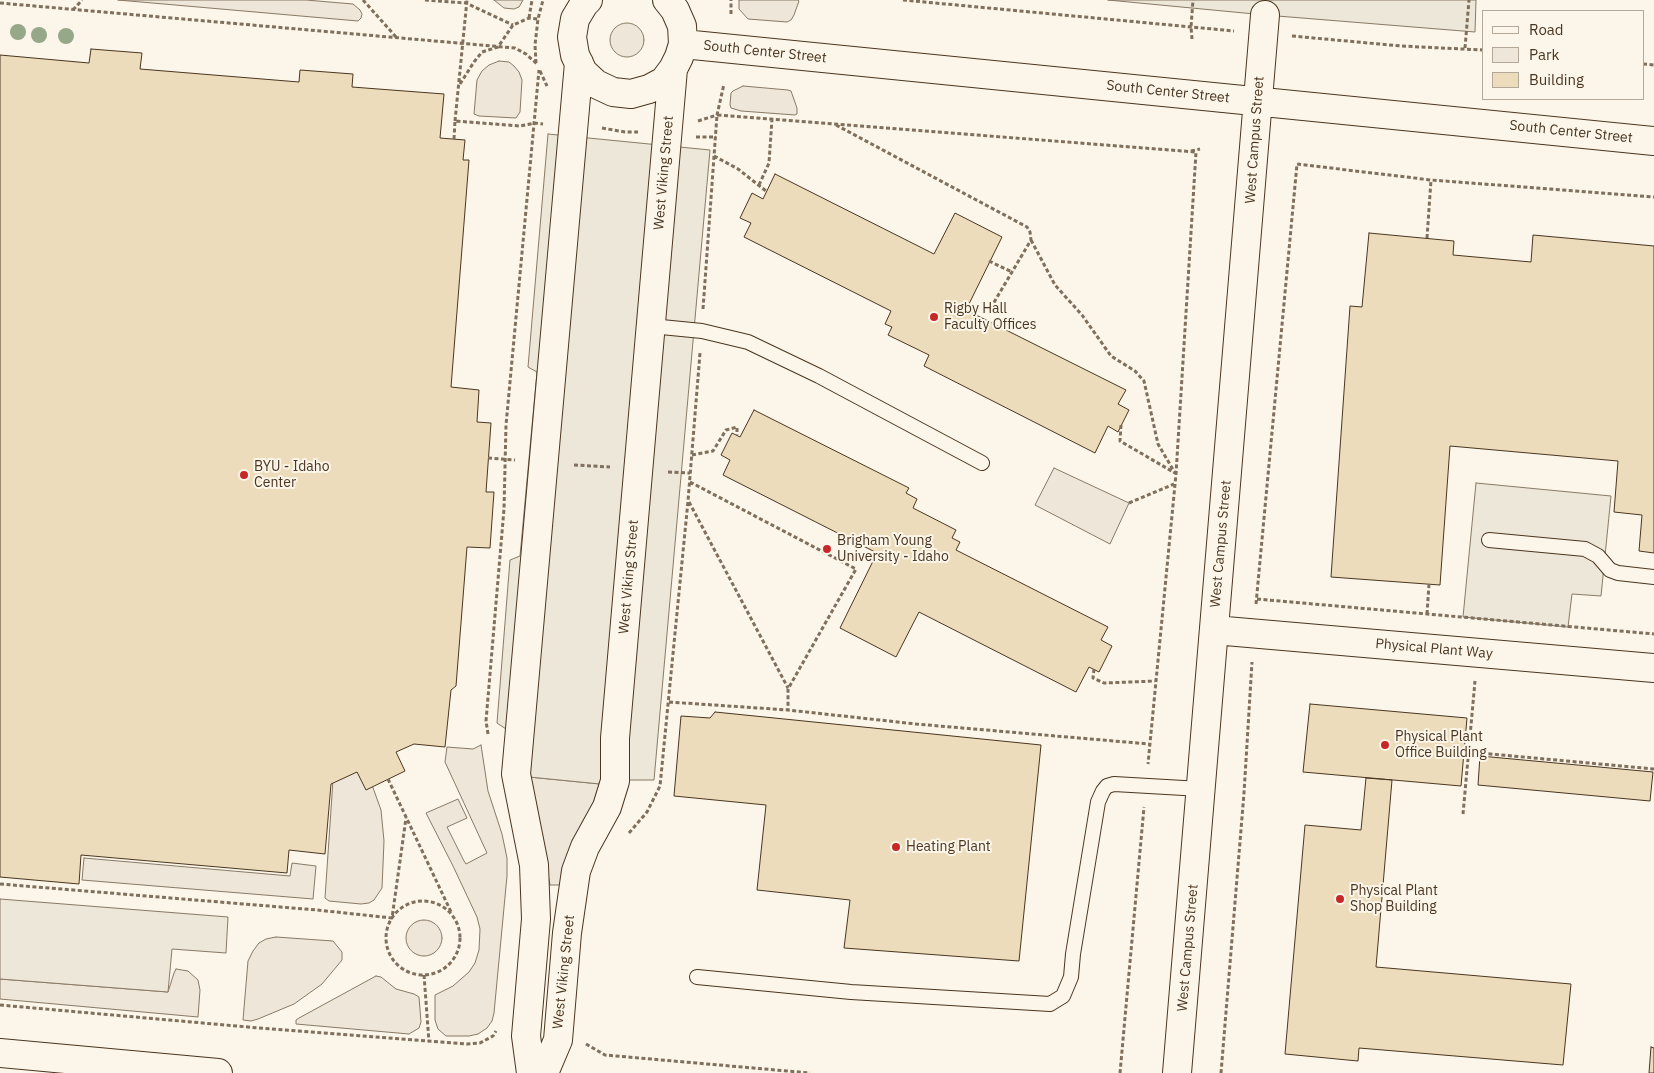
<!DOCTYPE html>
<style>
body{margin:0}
#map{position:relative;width:1654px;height:1073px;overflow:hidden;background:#fbf6e9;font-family:"IBM Plex Sans",sans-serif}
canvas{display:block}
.legend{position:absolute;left:1482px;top:10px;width:162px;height:90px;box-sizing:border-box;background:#fbf6e9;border:1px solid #b4a999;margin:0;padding:6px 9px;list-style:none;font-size:15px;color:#4a3520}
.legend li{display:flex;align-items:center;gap:10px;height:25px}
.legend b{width:25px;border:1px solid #b4a999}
</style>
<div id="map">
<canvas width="1654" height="1073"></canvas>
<ul class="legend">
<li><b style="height:6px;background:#fbf6e9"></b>Road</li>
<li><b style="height:14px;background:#ede6d9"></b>Park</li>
<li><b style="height:14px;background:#ecdcbc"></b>Building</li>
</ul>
</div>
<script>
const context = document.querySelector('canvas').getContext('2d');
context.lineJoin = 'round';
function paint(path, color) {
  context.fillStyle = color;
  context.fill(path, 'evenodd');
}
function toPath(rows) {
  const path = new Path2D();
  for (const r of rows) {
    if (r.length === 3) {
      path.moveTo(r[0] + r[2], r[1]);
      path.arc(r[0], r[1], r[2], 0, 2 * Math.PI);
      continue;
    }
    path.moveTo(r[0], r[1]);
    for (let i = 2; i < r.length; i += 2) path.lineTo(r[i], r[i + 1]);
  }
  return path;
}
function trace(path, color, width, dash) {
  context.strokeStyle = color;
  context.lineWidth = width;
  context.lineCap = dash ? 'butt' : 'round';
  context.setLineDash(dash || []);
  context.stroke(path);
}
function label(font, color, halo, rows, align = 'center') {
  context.font = font + ' "IBM Plex Sans",sans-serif';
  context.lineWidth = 4;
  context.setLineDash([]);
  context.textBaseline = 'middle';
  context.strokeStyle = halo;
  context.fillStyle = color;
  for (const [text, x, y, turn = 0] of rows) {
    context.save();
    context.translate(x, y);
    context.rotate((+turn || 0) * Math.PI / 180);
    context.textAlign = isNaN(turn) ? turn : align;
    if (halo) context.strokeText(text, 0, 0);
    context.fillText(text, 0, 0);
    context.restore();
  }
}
const green = toPath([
 [118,0,306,0,353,4,360,10,362,14,361,18,358,21,118,0],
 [494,0,523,0,519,7,514,9,504,8,494,0],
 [739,0,798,0,799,1,794,15,791,20,787,22,748,19,739,9,739,0],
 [627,40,17],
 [499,61,509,62,514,66,519,72,522,80,520,112,516,118,479,116,474,114,477,80,482,71,489,65,499,61],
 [743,86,788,90,791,91,797,108,797,114,795,115,741,111,731,108,730,105,731,93,733,91,743,86],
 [1054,468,1129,503,1110,544,1035,505,1054,468],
 [481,745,488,791,502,834,507,858,507,876,494,1013,492,1021,487,1028,478,1034,469,1036,446,1036,438,1029,435,1020,435,995,453,986,469,972,475,963,479,950,480,929,477,917,453,866,426,813,458,799,467,818,447,827,464,861,466,864,487,853,445,762,447,747,473,749,481,745],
 [359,768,372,785,381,810,384,841,382,888,374,900,369,903,361,904,329,901,325,898,333,780,359,768],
 [529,777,600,784,603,791,568,854,560,885,550,885,529,777],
 [84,858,290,876,292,863,316,866,313,899,82,880,84,858],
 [424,938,18],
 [276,937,333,941,342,952,342,960,322,984,294,1004,258,1019,251,1021,243,1020,248,961,253,951,259,943,266,939,276,937],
 [176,969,188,971,198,980,200,990,198,1017,0,999,0,979,168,992,174,973,176,969],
 [376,976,381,977,396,989,414,994,419,997,421,1022,419,1028,409,1034,296,1024,296,1020,299,1018,376,976]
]);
paint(green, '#ede6d9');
trace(green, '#887966', 1);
const parking = toPath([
 [1108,0,1476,0,1475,32,1265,15,1108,0],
 [548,134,710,150,654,780,630,780,600,784,529,777,504,765,506,729,497,723,510,560,520,556,537,372,528,367,548,134],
 [1476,483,1611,496,1601,596,1572,594,1568,627,1463,617,1476,483],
 [0,899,228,917,226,953,172,949,168,992,0,979,0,899]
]);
paint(parking, '#ede7d9');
trace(parking, '#887966', 1);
const building = toPath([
 [91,49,142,53,140,69,299,82,300,70,353,74,352,87,444,94,440,138,465,140,463,160,469,160,451,387,479,390,477,422,491,423,486,492,494,492,490,548,467,547,456,686,451,690,445,747,414,744,396,752,405,771,366,790,357,772,331,784,325,854,289,850,287,873,81,855,79,884,0,877,0,55,89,63,91,49],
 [775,174,934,254,955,213,1002,237,966,310,1126,390,1118,404,1129,410,1118,432,1108,426,1095,453,924,366,929,355,888,335,892,327,885,324,891,311,744,237,751,223,740,218,752,193,763,199,775,174],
 [1369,233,1454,241,1453,255,1531,262,1533,235,1654,246,1654,553,1639,551,1642,515,1614,512,1618,461,1450,446,1440,585,1331,577,1350,306,1362,307,1369,233],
 [754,410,909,488,906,493,917,499,913,508,956,530,952,538,960,542,956,550,1108,627,1101,640,1112,646,1099,672,1089,667,1076,692,919,612,896,657,840,628,877,553,723,475,730,460,721,455,732,433,740,437,754,410],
 [1310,704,1467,718,1461,786,1303,772,1310,704],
 [715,712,1041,745,1019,961,844,948,850,900,757,890,766,805,674,796,681,716,710,718,715,712],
 [1480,756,1653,772,1650,801,1478,785,1480,756],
 [1366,778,1392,780,1376,967,1571,984,1563,1065,1359,1048,1358,1061,1285,1054,1305,825,1361,830,1366,778],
 [1651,1047,1654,1048,1654,1073,1649,1073,1651,1047]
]);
paint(building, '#ecdcbc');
trace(building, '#4a3520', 1);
const lane = toPath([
 [651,326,702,331,748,342,819,376,982,463],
 [1489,540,1585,549,1598,556,1610,570,1618,573,1654,577],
 [697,977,851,992,1050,1004,1063,996,1071,977,1073,954,1098,802,1103,791,1107,786,1114,784,1201,789]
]);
const street = toPath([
 [588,0,584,4,575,19,572,37,575,55,583,72,596,84,613,92,631,94,649,89,664,81,673,69,679,57,683,44,682,26,675,10,667,0],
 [683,44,1654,141],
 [1214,630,1654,668],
 [531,1073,526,1036,536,919,534,865,516,774,579,63],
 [544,1073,558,1040,567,933,576,871,585,847,607,807,615,781,615,738,673,69],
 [1177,1073,1265,15]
]);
const secondary = toPath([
 [0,1053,218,1073]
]);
trace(lane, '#4a3520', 16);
trace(street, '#4a3520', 30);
trace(secondary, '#4a3520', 30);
trace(toPath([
 [363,0,397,38],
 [425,0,466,3,513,25],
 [903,0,1234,31],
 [0,3,515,48,526,54,537,64],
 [73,10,82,0],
 [731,14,731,0],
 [529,18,532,0],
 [1292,36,1401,46,1483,50],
 [1192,39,1191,27,1193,0],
 [1465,48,1469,0],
 [536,63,535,45,538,19,543,0],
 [1643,64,1654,65],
 [540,71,547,86],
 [460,84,474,62,482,52,498,47,513,25,529,18,538,19],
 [455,121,467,0],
 [698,121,717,115,724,84],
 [836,125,1027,227,1030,232,1031,240,993,304],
 [602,128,625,132,638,132],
 [696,137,716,137],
 [454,139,455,121,520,126,535,123,543,124],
 [1191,151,1200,149],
 [714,156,738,169,766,191],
 [759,185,769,163,772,119],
 [1427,238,1431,180],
 [1031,240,1055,285,1082,315,1111,356,1135,371,1144,381,1158,444,1175,473],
 [989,261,1012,272],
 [703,309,717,115,1196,152,1176,474,1148,764],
 [1121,425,1120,441,1175,473],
 [692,455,713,451,726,430,737,427,737,435],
 [488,458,515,460],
 [574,465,610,467],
 [668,472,690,473],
 [690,482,856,569,788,689,788,710],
 [689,502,788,688],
 [1129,503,1174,484],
 [1257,599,1654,634],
 [1256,604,1297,164,1431,180,1654,197],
 [1427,614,1429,584],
 [1094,669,1093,678,1104,683,1155,681],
 [669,702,788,710,916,724,1149,744],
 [488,734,486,721,504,509,506,425,539,70],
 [1469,752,1654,769],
 [388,779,452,914],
 [1463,814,1475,681],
 [629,833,647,812,660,786,688,501,700,353],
 [0,884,317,910,392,918,406,818],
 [423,938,37],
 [424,975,429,1042],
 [0,1005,259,1028,467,1044,480,1043,493,1036,496,1031],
 [586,1044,605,1055,810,1073],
 [1120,1073,1144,807],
 [1221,1073,1244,793,1252,662]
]), '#7f6f5c', 3, [4, 2.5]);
trace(lane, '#fbf6e9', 14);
trace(street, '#fbf6e9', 28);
trace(secondary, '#fbf6e9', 28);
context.fillStyle = '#96a887';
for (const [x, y] of [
 [18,32],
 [39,35],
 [66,36]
]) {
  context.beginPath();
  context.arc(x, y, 8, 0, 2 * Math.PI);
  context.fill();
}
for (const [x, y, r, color] of [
 [934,317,5,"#c62828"],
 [244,475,5,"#c62828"],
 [827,549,5,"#c62828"],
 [1385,745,5,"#c62828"],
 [896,847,5,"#c62828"],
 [1340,899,5,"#c62828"]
]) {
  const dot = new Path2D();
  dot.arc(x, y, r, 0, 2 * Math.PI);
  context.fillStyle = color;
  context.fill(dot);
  trace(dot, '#fbf6e9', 2);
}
label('14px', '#4a3520', '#fbf6e9', [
 ["South Center Street",765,52,6],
 ["South Center Street",1168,92,6],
 ["South Center Street",1571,132,6],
 ["West Campus Street",1255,140,-86],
 ["West Viking Street",664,173,-85],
 ["West Campus Street",1221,544,-85],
 ["West Viking Street",629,577,-85],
 ["Physical Plant Way",1434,649,5],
 ["West Campus Street",1188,948,-85],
 ["West Viking Street",564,972,-84]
]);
label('14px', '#4a3520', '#fbf6e9', [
 ["Rigby Hall",944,309],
 ["Faculty Offices",944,325],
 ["BYU - Idaho",254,467],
 ["Center",254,483],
 ["Brigham Young",837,541],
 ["University - Idaho",837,557],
 ["Physical Plant",1395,737],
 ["Office Building",1395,753],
 ["Heating Plant",906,847],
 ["Physical Plant",1350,891],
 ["Shop Building",1350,907]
], 'left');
</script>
